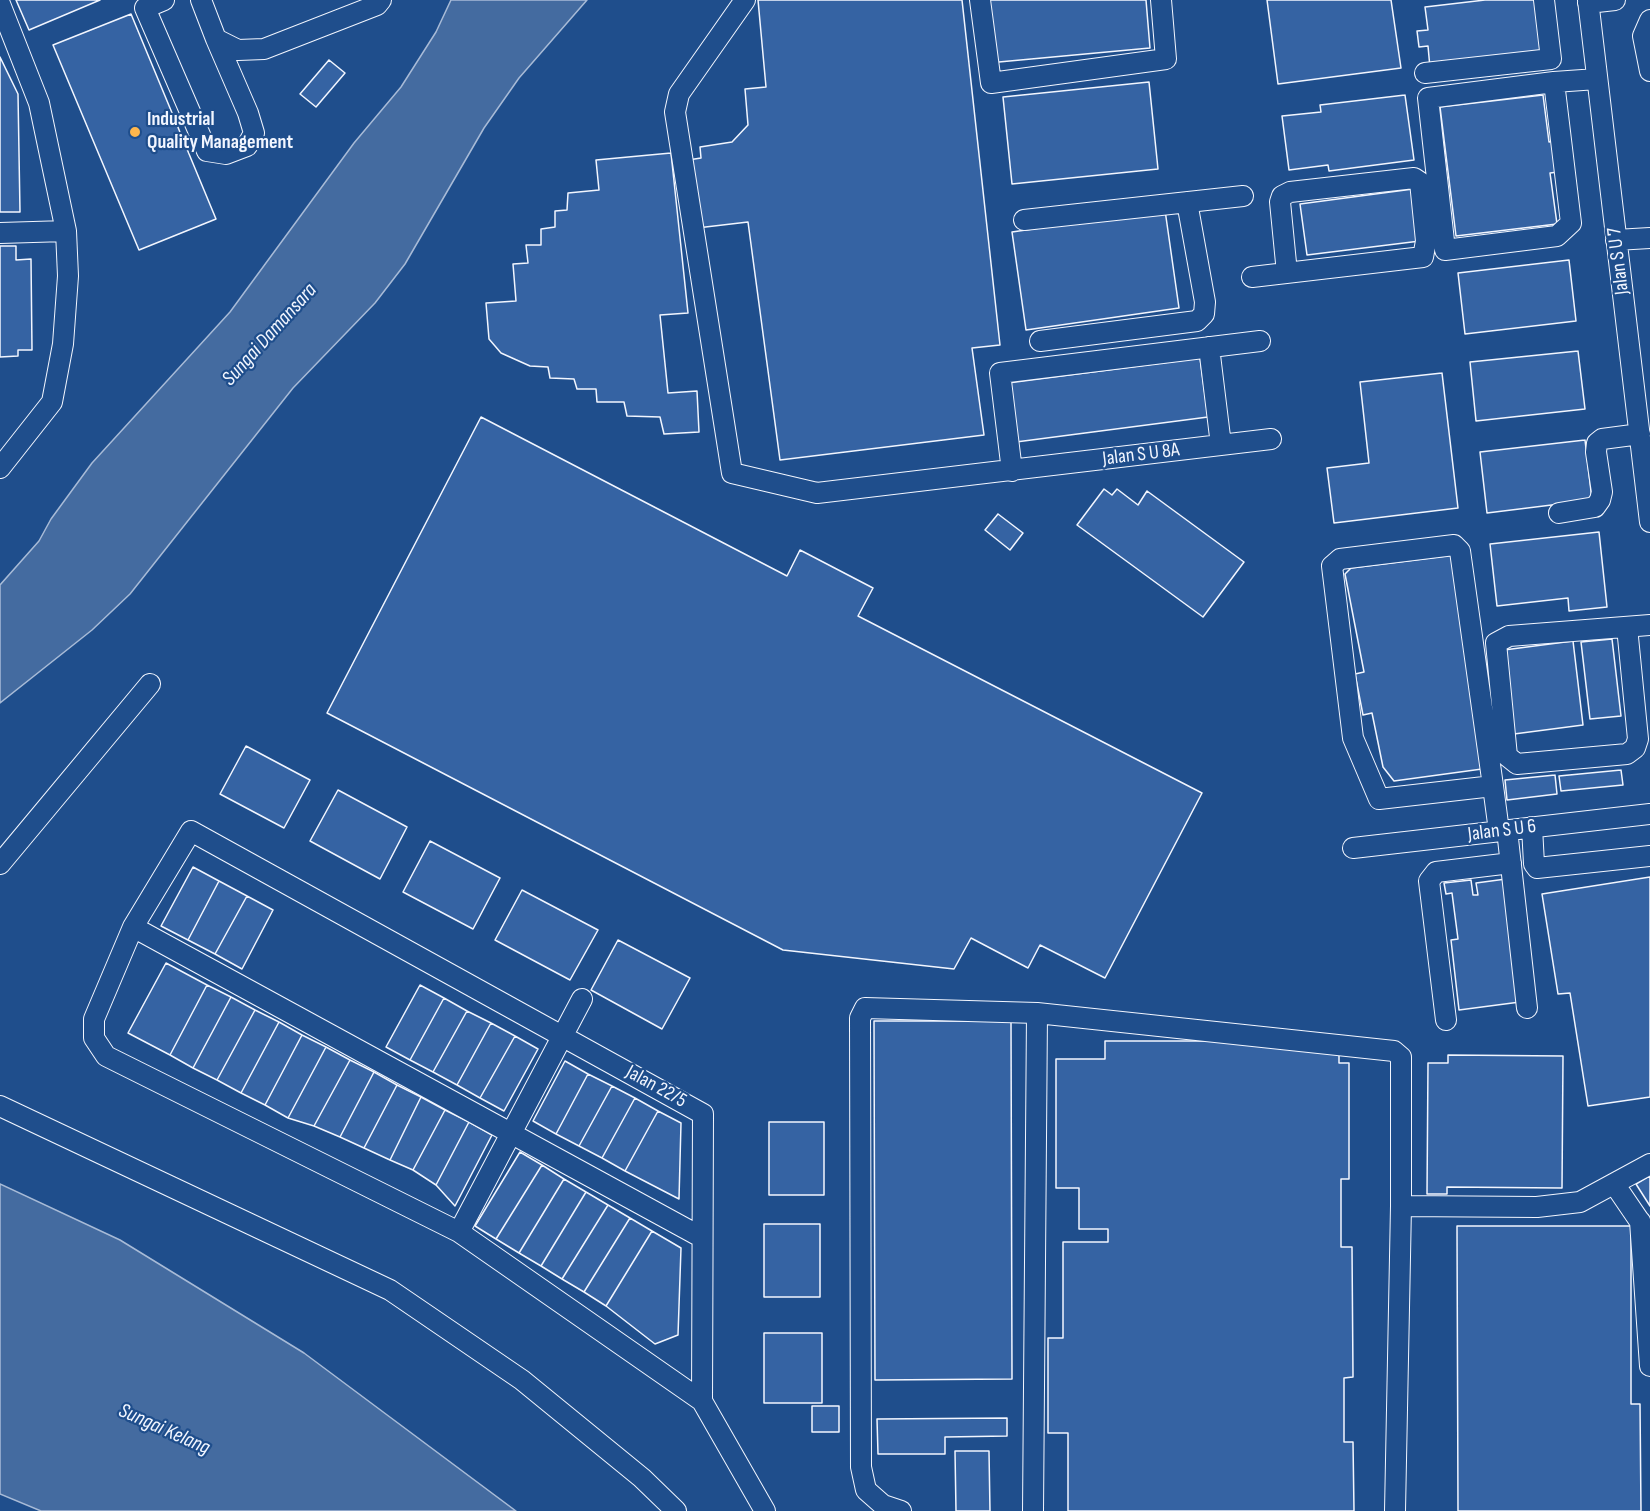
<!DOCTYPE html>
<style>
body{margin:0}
canvas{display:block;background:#1f4e8c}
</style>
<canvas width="1650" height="1511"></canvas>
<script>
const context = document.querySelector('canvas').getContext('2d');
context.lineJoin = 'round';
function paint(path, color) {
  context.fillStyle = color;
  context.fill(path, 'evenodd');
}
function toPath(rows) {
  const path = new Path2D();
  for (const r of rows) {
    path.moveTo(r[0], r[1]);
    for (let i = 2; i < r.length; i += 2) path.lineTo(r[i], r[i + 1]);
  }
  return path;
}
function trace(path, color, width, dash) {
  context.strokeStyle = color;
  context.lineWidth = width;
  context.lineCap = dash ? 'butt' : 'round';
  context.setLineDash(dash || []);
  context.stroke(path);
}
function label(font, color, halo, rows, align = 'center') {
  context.font = font + ' "Sofia Sans Condensed",sans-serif';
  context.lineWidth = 4.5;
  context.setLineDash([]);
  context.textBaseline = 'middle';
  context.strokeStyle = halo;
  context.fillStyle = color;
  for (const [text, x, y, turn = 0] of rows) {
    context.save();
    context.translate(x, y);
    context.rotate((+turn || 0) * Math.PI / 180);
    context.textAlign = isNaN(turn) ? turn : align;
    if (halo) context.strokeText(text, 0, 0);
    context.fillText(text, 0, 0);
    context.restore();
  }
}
const water = toPath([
 [451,0,587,0,519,78,484,128,405,264,375,303,293,388,130,594,92,630,0,703,0,585,39,541,51,519,92,463,230,312,354,143,401,87,436,32,451,0],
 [0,1184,120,1240,304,1353,516,1511,41,1511,0,1494,0,1184]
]);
paint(water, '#446ba0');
trace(water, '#a8bbd7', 1.5);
const building = toPath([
 [16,0,100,0,29,30,16,0],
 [758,0,962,0,1000,345,972,348,984,435,780,460,748,222,697,228,688,160,701,158,700,147,732,142,748,125,745,89,766,87,758,0],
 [983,0,1146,0,1150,48,988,63,983,0],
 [1267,0,1391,0,1401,68,1278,84,1267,0],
 [1485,0,1536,0,1543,55,1430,68,1428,46,1419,47,1417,31,1428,30,1425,7,1485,0],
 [131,14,216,219,139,250,53,45,131,14],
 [0,57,18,94,20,212,0,212,0,57],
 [329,60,345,73,316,107,300,94,329,60],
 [1149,82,1158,169,1012,184,1003,97,1149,82],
 [1405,95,1414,160,1329,171,1328,165,1289,170,1282,116,1321,112,1320,105,1405,95],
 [1543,95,1549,142,1554,141,1558,172,1550,173,1557,224,1456,236,1440,107,1543,95],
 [671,153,688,313,660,315,668,393,697,391,699,432,664,434,660,417,627,416,624,402,597,402,596,389,577,389,574,379,550,378,548,367,530,366,501,353,489,339,486,303,516,301,513,264,528,263,526,245,541,245,541,229,555,227,555,211,567,210,568,193,599,190,596,160,671,153],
 [1413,189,1420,241,1307,255,1300,204,1413,189],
 [1165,210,1179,308,1026,330,1012,232,1165,210],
 [0,246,16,246,16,260,31,259,32,350,18,350,18,356,0,357,0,246],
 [1569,260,1576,321,1465,334,1458,273,1569,260],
 [1578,351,1585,409,1476,421,1470,362,1578,351],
 [1200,358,1208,417,1016,442,1008,383,1200,358],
 [1442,373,1458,508,1334,523,1327,468,1369,463,1360,382,1442,373],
 [481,417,787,576,800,550,873,588,858,616,1202,793,1105,978,1040,945,1028,968,971,938,954,969,783,950,327,713,481,417],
 [1585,440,1592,500,1487,513,1480,452,1585,440],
 [1104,489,1112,495,1117,489,1138,505,1147,491,1244,562,1203,617,1077,525,1104,489],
 [998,514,1023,533,1010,550,985,530,998,514],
 [1599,532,1607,607,1569,611,1568,598,1497,606,1490,544,1599,532],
 [1454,555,1482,769,1394,781,1383,767,1372,713,1363,715,1355,674,1364,672,1345,574,1351,568,1454,555],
 [1612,639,1621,716,1590,719,1581,642,1612,639],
 [1573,641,1583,725,1514,734,1504,650,1573,641],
 [246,746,310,780,284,828,220,794,246,746],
 [1621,770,1623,785,1561,791,1559,776,1621,770],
 [1555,775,1557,794,1507,800,1505,780,1555,775],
 [338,790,407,827,380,879,310,841,338,790],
 [430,841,500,878,473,929,403,892,430,841],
 [193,867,219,881,188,940,161,926,193,867],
 [1650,877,1650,1097,1588,1106,1570,993,1558,994,1542,894,1650,877],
 [1506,879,1520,1002,1459,1010,1451,940,1458,939,1452,893,1446,894,1444,883,1471,880,1473,895,1478,895,1476,883,1506,879],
 [219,881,247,896,215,954,188,940,219,881],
 [522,890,598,930,570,980,495,940,522,890],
 [247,896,273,910,242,969,215,954,247,896],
 [618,940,690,978,662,1029,591,990,618,940],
 [166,963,207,985,170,1055,128,1033,166,963],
 [207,985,231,997,193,1068,170,1055,207,985],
 [420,985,444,998,410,1060,386,1047,420,985],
 [231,997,255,1010,217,1080,193,1068,231,997],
 [444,998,467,1011,433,1072,410,1060,444,998],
 [255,1010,279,1022,241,1093,217,1080,255,1010],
 [467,1011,491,1023,457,1085,433,1072,467,1011],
 [874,1021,1011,1021,1012,1379,875,1380,874,1021],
 [279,1022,302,1035,265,1105,241,1093,279,1022],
 [491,1023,515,1036,480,1098,457,1085,491,1023],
 [302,1035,326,1047,288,1118,265,1105,302,1035],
 [515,1036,538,1049,504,1111,480,1098,515,1036],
 [1105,1041,1339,1041,1339,1063,1349,1063,1349,1179,1341,1179,1341,1247,1352,1247,1353,1377,1344,1378,1344,1442,1353,1442,1354,1511,1068,1511,1068,1433,1048,1433,1048,1338,1063,1338,1063,1242,1108,1242,1108,1229,1079,1229,1079,1188,1056,1188,1056,1059,1105,1059,1105,1041],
 [326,1047,350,1060,314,1126,288,1118,326,1047],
 [1448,1055,1563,1056,1562,1188,1447,1187,1447,1194,1427,1194,1428,1063,1448,1063,1448,1055],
 [350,1060,374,1072,340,1137,314,1126,350,1060],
 [565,1061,588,1074,556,1134,533,1121,565,1061],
 [374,1072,397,1085,364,1148,340,1137,374,1072],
 [588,1074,612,1086,579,1146,556,1134,588,1074],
 [397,1085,421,1097,390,1160,364,1148,397,1085],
 [612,1086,635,1098,602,1158,579,1146,612,1086],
 [421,1097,445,1110,413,1170,390,1160,421,1097],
 [635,1098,658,1111,625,1171,602,1158,635,1098],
 [445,1110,469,1122,436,1185,413,1170,445,1110],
 [658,1111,681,1123,679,1199,625,1171,658,1111],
 [469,1122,492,1135,455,1206,436,1185,469,1122],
 [769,1122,824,1122,824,1195,769,1195,769,1122],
 [520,1152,542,1165,496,1239,475,1226,520,1152],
 [542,1165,564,1179,519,1253,496,1239,542,1165],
 [1650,1176,1650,1206,1636,1184,1650,1176],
 [564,1179,586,1192,541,1266,519,1253,564,1179],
 [586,1192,608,1205,562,1279,541,1266,586,1192],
 [608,1205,630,1218,584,1292,562,1279,608,1205],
 [630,1218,652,1231,606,1306,584,1292,630,1218],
 [764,1224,820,1224,820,1297,764,1297,764,1224],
 [1457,1226,1631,1226,1631,1404,1640,1404,1641,1511,1458,1511,1457,1226],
 [652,1231,681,1248,678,1335,655,1344,606,1306,652,1231],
 [764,1333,822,1333,822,1403,764,1403,764,1333],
 [812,1406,839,1406,839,1432,812,1432,812,1406],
 [1007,1418,1007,1436,945,1437,945,1454,878,1454,877,1419,1007,1418],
 [955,1451,989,1451,990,1511,956,1511,955,1451]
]);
paint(building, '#3563a3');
trace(building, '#f2f6ff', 1.5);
const minor = toPath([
 [164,0,145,8,207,151,226,154,247,146,254,133,248,113,216,39],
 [201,0,216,39,238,50,264,49,377,5,381,0],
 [745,0,679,94,675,112,732,473,817,493,1271,439],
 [980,0,991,83,1166,59,1161,0],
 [1588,0,1650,522],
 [1588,3,1615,0],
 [0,4,39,103,66,231,68,276,63,344,52,402,0,468],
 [1650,20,1643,36,1650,71],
 [1425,73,1551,59,1544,0],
 [1554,82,1571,223,1557,236,1445,250,1428,98,1554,82,1597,79],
 [1024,220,1243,196],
 [0,233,66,231],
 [1616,240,1650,238],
 [1252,277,1423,257,1426,241,1420,182,1414,178,1290,192,1282,196,1280,202,1287,273],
 [1040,341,1197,321,1204,314,1205,302,1187,202],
 [1209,347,1221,445],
 [1012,471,1000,373,1260,341],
 [1559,513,1595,507,1600,500,1602,492,1596,452,1597,443,1602,439,1640,434],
 [1627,627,1638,739,1635,748,1627,754,1517,764,1507,756,1496,643,1509,636,1650,625],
 [1493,786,1379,799,1353,738,1332,566,1340,559,1454,545,1460,551,1493,786,1499,831],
 [1532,827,1534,864,1537,868,1650,856],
 [1507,830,1527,1008],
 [1353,848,1650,814],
 [0,864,150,684],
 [133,927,701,1237],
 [1446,1020,1429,881,1436,872,1511,863],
 [0,1106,390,1290,522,1380,642,1478,676,1511],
 [1615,1185,1647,1232],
 [1640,1221,1650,1366],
 [459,1232,582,999],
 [702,1401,459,1232,106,1056,94,1038,94,1019,133,927,191,831,703,1114,702,1401,765,1511],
 [901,1511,883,1505,866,1490,861,1467,860,1018,865,1008,1037,1013,1394,1051,1401,1057,1401,1206,1537,1207,1580,1202,1650,1164],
 [1033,1511,1037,1013],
 [1395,1511,1401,1206]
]);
trace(minor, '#f2f6ff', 22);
trace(minor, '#1f4e8c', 20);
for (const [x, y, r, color] of [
 [135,132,6,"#ffb74d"]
]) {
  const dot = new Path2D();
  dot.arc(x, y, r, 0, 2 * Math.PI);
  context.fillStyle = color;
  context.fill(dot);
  trace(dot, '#1f4e8c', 2);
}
label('bold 20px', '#f2f6ff', '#1f4e8c', [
 ["Industrial",147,120],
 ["Quality Management",147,143]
], 'left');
label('20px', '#f2f6ff', '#1f4e8c', [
 ["Jalan S U 7",1619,261,-97],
 ["Jalan S U 8A",1141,455,-7],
 ["Jalan S U 6",1502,831,-7],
 ["Jalan 22/5",656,1087,29]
]);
label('italic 21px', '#f2f6ff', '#1f4e8c', [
 ["Sungai Damansara",270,335,-48],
 ["Sungai Kelang",164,1430,24]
]);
</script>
